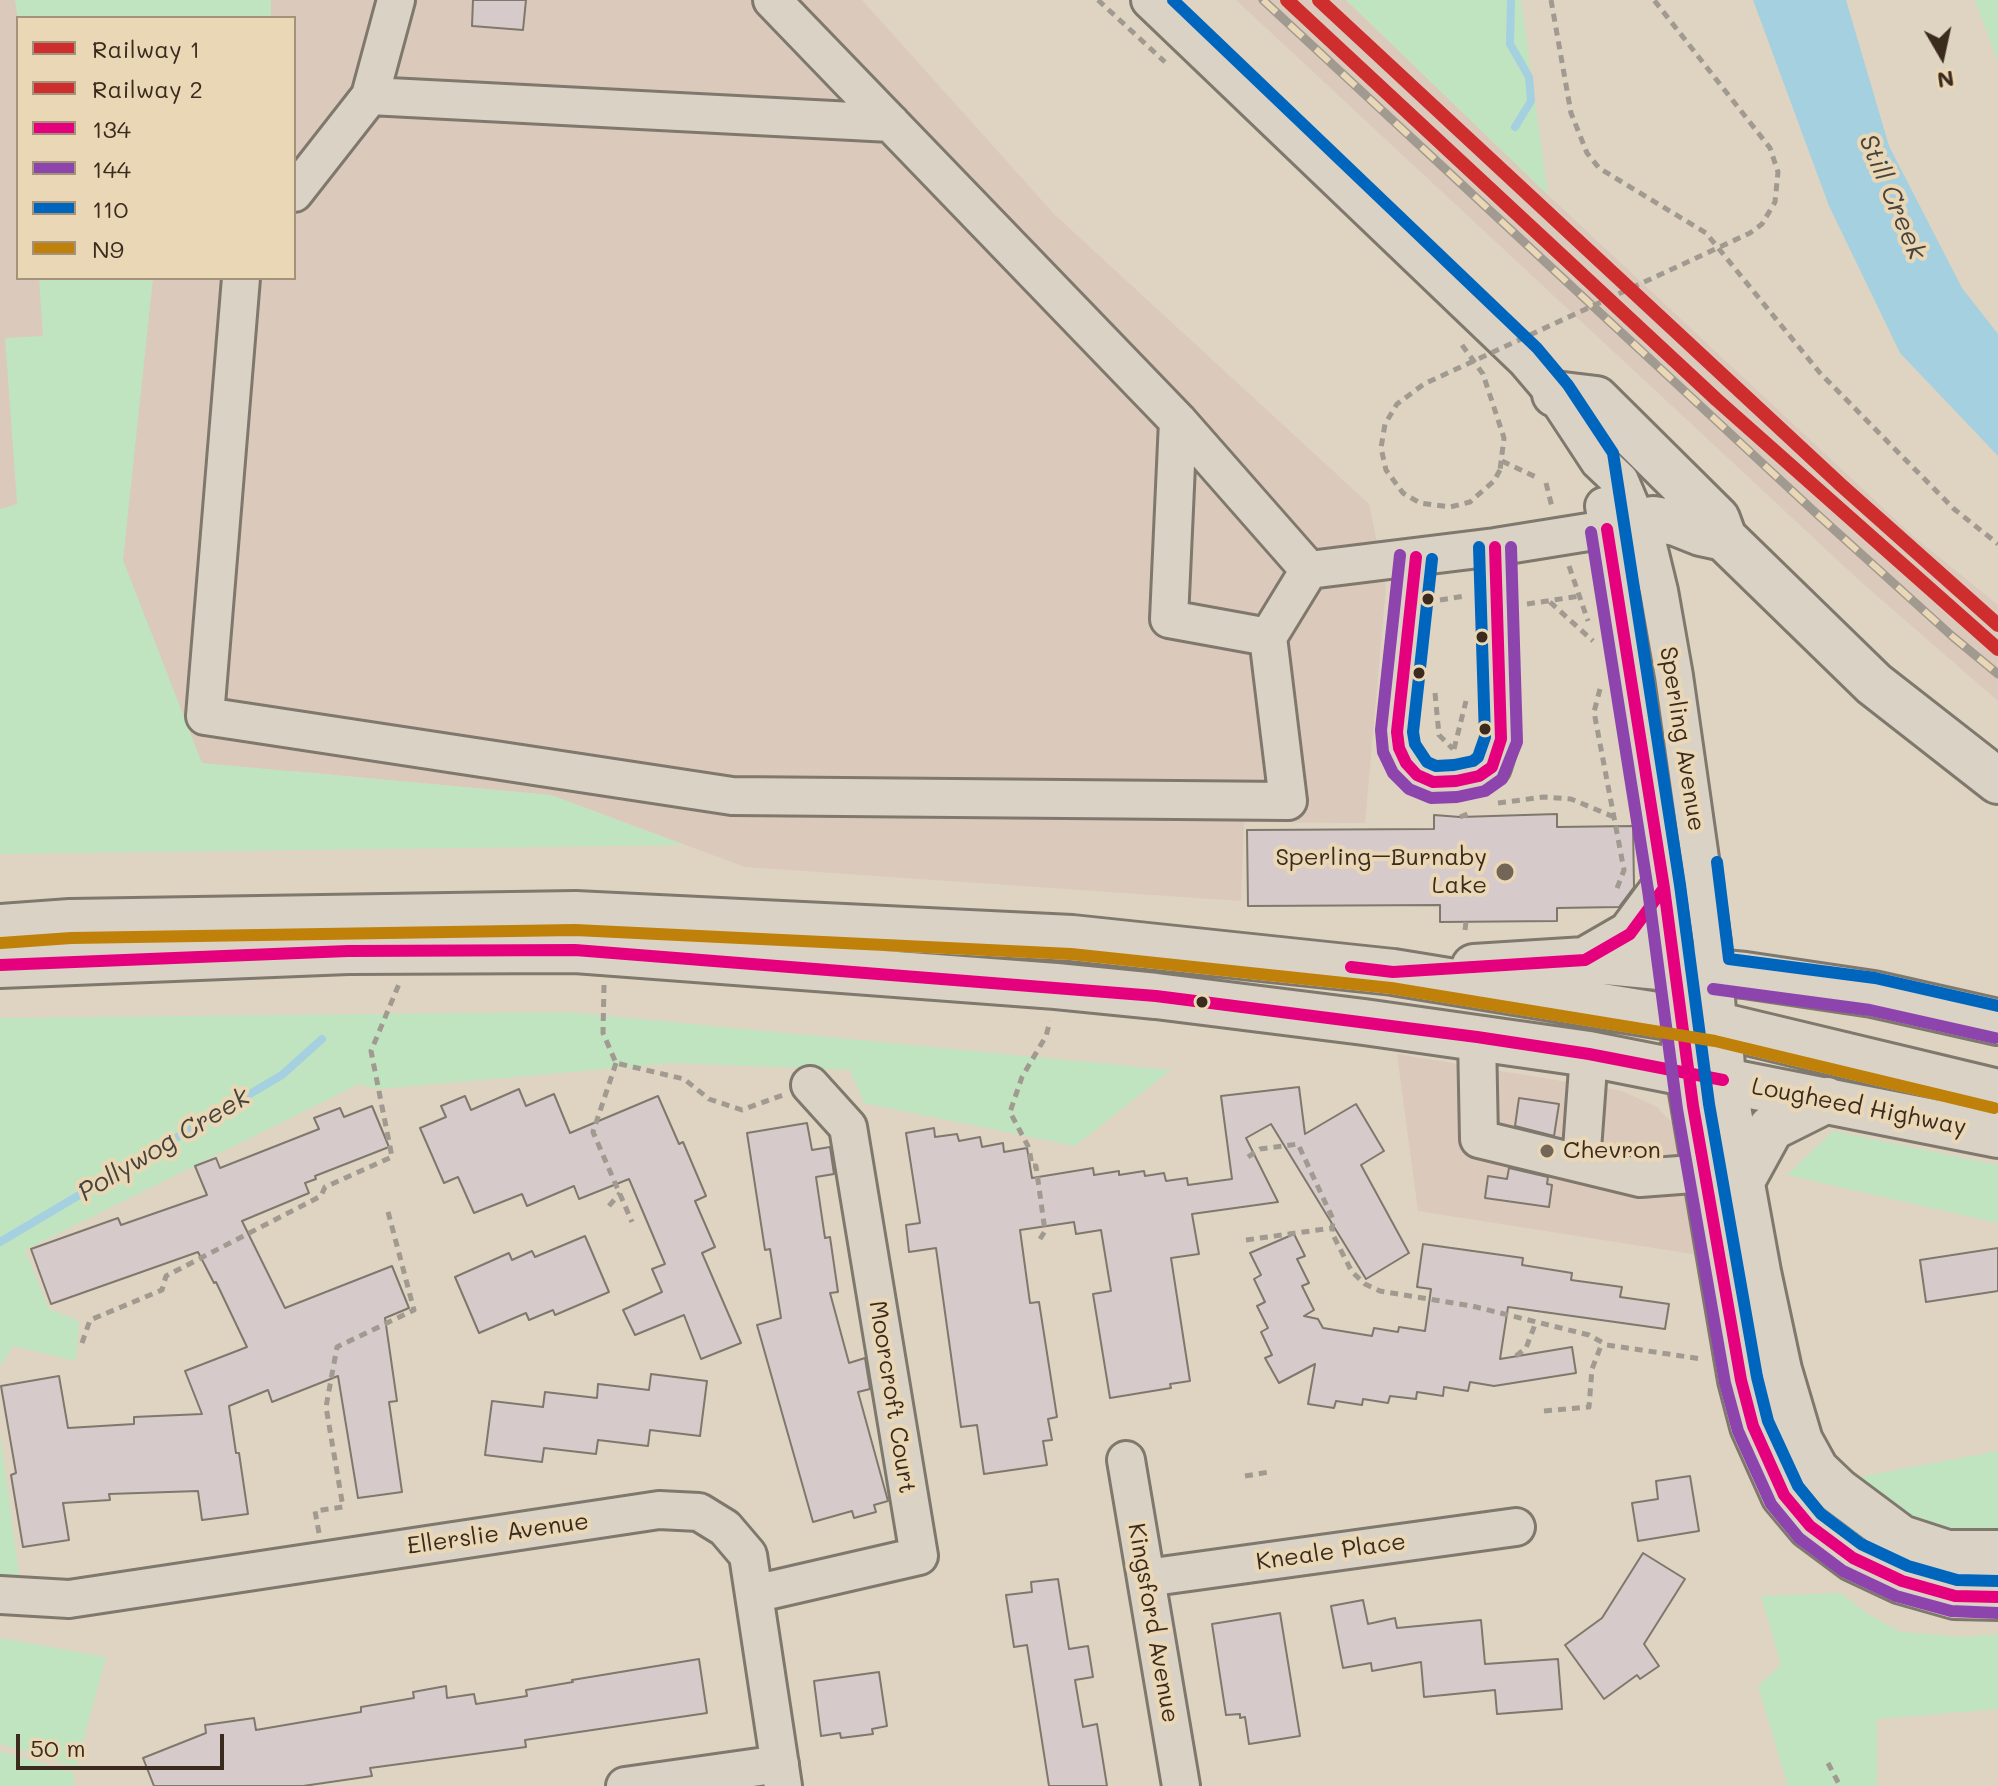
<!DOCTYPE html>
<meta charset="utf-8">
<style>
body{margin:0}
#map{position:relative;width:1998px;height:1786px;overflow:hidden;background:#ded4c1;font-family:Mali,sans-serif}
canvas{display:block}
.legend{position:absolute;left:16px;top:16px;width:280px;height:264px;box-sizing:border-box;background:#ead7b5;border:2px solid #a49279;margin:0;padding:10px 14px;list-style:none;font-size:24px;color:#3b2a1e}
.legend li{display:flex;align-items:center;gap:16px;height:40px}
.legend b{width:40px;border:2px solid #a49279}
.north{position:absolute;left:1902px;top:16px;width:80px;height:80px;-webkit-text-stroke:6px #ead7b5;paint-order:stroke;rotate:171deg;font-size:22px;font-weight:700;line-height:32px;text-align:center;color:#3b2a1e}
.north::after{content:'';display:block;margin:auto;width:28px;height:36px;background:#3b2a1e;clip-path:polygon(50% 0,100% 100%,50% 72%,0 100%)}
.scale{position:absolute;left:16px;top:1734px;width:208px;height:36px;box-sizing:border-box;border:4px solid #3b2a1e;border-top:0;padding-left:10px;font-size:24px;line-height:28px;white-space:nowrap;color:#3b2a1e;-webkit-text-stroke:6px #ead7b5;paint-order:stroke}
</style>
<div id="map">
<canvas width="1998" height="1786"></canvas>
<ul class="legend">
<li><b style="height:10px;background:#cf2e2f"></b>Railway 1</li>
<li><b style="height:10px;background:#cf2e2f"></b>Railway 2</li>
<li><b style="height:10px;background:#e5007d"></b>134</li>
<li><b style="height:10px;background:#8e44ad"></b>144</li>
<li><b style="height:10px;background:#0065bd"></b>110</li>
<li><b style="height:10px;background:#bf8109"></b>N9</li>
</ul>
<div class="north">N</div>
<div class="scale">50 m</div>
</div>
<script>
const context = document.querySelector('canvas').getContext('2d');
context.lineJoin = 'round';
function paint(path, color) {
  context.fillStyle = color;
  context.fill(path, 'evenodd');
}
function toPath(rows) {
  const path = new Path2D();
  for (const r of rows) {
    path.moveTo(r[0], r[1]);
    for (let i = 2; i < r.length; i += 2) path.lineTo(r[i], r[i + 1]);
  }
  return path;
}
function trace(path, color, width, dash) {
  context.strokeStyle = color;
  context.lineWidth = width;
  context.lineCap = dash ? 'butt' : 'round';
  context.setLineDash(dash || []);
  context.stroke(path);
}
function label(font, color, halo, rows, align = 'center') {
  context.font = font + ' Mali,sans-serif';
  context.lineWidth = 8;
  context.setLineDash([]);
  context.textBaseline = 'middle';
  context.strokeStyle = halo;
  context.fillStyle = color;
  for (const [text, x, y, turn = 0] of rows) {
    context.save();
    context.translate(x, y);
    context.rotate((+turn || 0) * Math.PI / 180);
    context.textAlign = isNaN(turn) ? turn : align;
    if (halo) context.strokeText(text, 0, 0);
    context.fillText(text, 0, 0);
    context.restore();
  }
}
paint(toPath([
 [0,0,862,0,1055,215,1369,504,1386,587,1365,823,1244,822,1241,901,745,867,551,795,293,771,0,807],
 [18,18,294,18,294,278,18,278],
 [1236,0,1346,0,1548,195,1913,536,1998,605,1998,701,1860,581],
 [1397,1054,1622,1091,1657,1107,1678,1129,1705,1256,1418,1211]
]), '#dbc9bb');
paint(toPath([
 [15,0,271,0,271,18,18,18,18,20],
 [1346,0,1521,0,1548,195],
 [1975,0,1998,0,1998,62],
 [39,278,153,278,123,560,202,763,551,795,684,845,0,854,0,509,17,504,5,338,43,336],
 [567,1012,1171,1070,1075,1146,864,1103,850,1070,674,1063,378,1089,359,1084,25,1250,49,1309,79,1321,76,1361,13,1346,0,1367,0,1018],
 [1833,1131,1998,1165,1998,1223,1787,1175],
 [0,1432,20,1582,0,1578],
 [1998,1451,1998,1536,1933,1529,1854,1478],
 [1841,1593,1866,1613,1901,1632,1963,1637,1998,1634,1998,1709,1877,1719,1877,1786,1788,1786,1758,1686,1781,1665,1761,1596],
 [0,1638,106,1657,76,1767,0,1744],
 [0,1751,74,1773,74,1786,0,1786]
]), '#c0e4c0');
paint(toPath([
 [1753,0,1846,0,1889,146,1962,288,1998,334,1998,456,1900,353,1829,206]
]), '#a5d0e0');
trace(toPath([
 [1511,0,1510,44,1529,77,1531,101,1515,127],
 [0,1242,282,1075,322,1039]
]), '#a5d0e0', 8);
const building = toPath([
 [473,0,526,0,523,30,472,26,473,0],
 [1557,814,1557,827,1633,826,1634,887,1619,907,1557,908,1557,921,1440,922,1440,905,1248,906,1247,830,1434,829,1434,815,1460,817,1557,814],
 [1299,1087,1305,1134,1356,1104,1384,1151,1361,1165,1409,1253,1366,1279,1271,1124,1246,1138,1278,1202,1192,1214,1199,1254,1171,1258,1190,1381,1170,1384,1171,1388,1110,1398,1093,1294,1111,1291,1101,1230,1076,1234,1074,1222,1020,1230,1030,1303,1039,1302,1057,1417,1048,1419,1052,1440,1043,1441,1047,1465,984,1474,977,1425,961,1427,936,1248,909,1252,906,1225,920,1223,906,1133,934,1128,935,1137,957,1134,959,1141,980,1137,982,1147,1003,1143,1004,1152,1027,1148,1032,1178,1093,1168,1094,1175,1119,1171,1119,1175,1144,1171,1145,1176,1164,1173,1166,1181,1187,1178,1188,1185,1232,1179,1221,1096,1299,1087],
 [519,1089,526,1106,554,1094,570,1133,658,1096,679,1144,683,1142,706,1196,695,1201,715,1247,702,1253,741,1343,701,1359,684,1315,635,1335,623,1310,662,1292,652,1269,665,1264,629,1179,579,1199,574,1186,527,1206,522,1194,474,1213,458,1177,444,1183,420,1128,446,1117,441,1106,465,1096,471,1110,519,1089],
 [1519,1098,1559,1104,1554,1136,1515,1126,1519,1098],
 [372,1106,389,1147,315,1176,316,1179,305,1183,309,1193,242,1221,285,1308,392,1266,409,1308,385,1318,397,1401,389,1402,402,1492,358,1498,338,1376,272,1402,268,1390,229,1406,236,1453,239,1453,248,1514,202,1520,198,1491,109,1494,110,1500,63,1503,69,1540,23,1547,11,1475,16,1473,1,1386,59,1376,68,1428,134,1424,134,1417,202,1414,185,1371,247,1347,216,1282,214,1283,198,1252,51,1304,31,1249,118,1218,121,1225,207,1195,195,1166,216,1158,220,1168,319,1129,314,1118,340,1108,344,1117,372,1106],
 [807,1123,812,1150,830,1147,834,1174,816,1177,825,1238,830,1237,838,1292,830,1293,849,1363,865,1358,870,1389,858,1392,888,1501,874,1505,876,1512,854,1518,852,1511,813,1522,757,1325,781,1318,770,1249,765,1250,747,1133,807,1123],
 [1509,1168,1548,1177,1547,1184,1552,1185,1549,1207,1485,1198,1488,1176,1507,1179,1509,1168],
 [1294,1234,1305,1256,1297,1259,1309,1283,1302,1286,1314,1310,1304,1316,1318,1319,1323,1328,1372,1336,1374,1328,1398,1332,1399,1327,1425,1331,1431,1289,1417,1287,1423,1244,1523,1258,1522,1265,1572,1273,1571,1280,1622,1287,1620,1297,1669,1304,1665,1329,1508,1307,1500,1359,1572,1347,1576,1373,1494,1386,1470,1382,1468,1391,1444,1387,1443,1396,1417,1392,1416,1399,1390,1396,1388,1403,1363,1399,1362,1405,1336,1401,1334,1408,1308,1404,1315,1364,1279,1383,1265,1358,1272,1355,1261,1332,1268,1328,1257,1306,1265,1302,1254,1279,1261,1275,1250,1253,1294,1234],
 [585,1236,609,1292,555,1315,553,1310,529,1320,526,1313,479,1333,455,1277,509,1253,512,1260,532,1251,535,1257,585,1236],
 [1998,1248,1998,1291,1926,1302,1920,1260,1998,1248],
 [651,1374,707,1381,700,1436,650,1430,648,1446,598,1440,596,1454,544,1448,542,1462,485,1455,492,1401,543,1407,545,1392,597,1398,598,1384,649,1390,651,1374],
 [1690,1476,1699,1531,1638,1541,1632,1503,1658,1499,1656,1481,1690,1476],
 [1643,1553,1685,1579,1644,1644,1659,1666,1640,1679,1637,1675,1604,1699,1565,1645,1602,1618,1643,1553],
 [1058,1579,1069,1649,1088,1646,1093,1677,1075,1680,1083,1727,1097,1724,1107,1786,1049,1786,1027,1645,1014,1647,1006,1595,1032,1592,1031,1582,1058,1579],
 [1363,1600,1368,1624,1395,1618,1397,1628,1481,1620,1485,1664,1558,1659,1562,1709,1497,1714,1495,1690,1424,1697,1421,1662,1372,1671,1371,1663,1343,1668,1331,1606,1363,1600],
 [1280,1613,1300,1736,1249,1744,1245,1717,1240,1718,1240,1714,1226,1715,1212,1624,1280,1613],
 [699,1659,707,1713,525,1740,526,1747,370,1768,372,1776,303,1786,154,1786,143,1758,206,1733,205,1725,254,1718,256,1730,361,1712,361,1707,414,1698,413,1692,446,1686,447,1698,474,1694,476,1704,527,1696,526,1690,573,1682,572,1680,699,1659],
 [879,1672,887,1726,872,1729,873,1734,841,1738,840,1733,821,1736,814,1681,879,1672]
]);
paint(building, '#d6cbca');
trace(building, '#7f786c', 2);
const minor = toPath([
 [772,0,1178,421,1309,570],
 [1150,0,1526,360,1555,394,1599,461,1620,481,1649,550,1659,591,1674,676,1712,943,1718,1025],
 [370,96,891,123],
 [294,193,370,96,396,0],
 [241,278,205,716,732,796,1288,801,1268,637,1309,570,1495,547,1607,529],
 [1178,421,1169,619,1268,637],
 [1604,506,1664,888,1681,1019],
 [1416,557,1397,732,1399,748,1406,763,1417,775,1433,782,1456,781,1479,776,1492,767,1501,739,1495,547],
 [1477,1037,1479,1139,1640,1178,1706,1173],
 [1581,1163,1589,1054],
 [1126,1460,1181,1786],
 [1146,1578,1516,1527],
 [754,1594,919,1556,848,1127,810,1085],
 [0,1595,69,1599,659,1510,699,1512,725,1528,748,1555,783,1786],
 [625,1786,780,1764]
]);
const major = toPath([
 [1555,394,1596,399,1717,519,1724,538,1874,684,1998,781],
 [1607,529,1653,519,1676,523,1701,533,1724,538],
 [0,927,70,922,575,914,1072,938,1393,972,1718,1025,1998,1092],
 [1585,960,1630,934,1664,888],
 [0,965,348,951,575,950,1056,986,1156,996,1364,1022,1589,1054,1998,1135],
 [1474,967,1585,960,1745,975,1873,994,1998,1022],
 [1684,1045,1741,1380,1753,1426,1784,1495,1810,1526,1853,1558,1902,1581,1955,1596,1998,1597],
 [1721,1054,1723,1080,1758,1272,1779,1370,1800,1441,1816,1470,1838,1491,1901,1538,1947,1553,1998,1553],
 [1742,1181,1771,1128,1827,1100]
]);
trace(minor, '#7f786c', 42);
trace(major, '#7f786c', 50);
trace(toPath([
 [1098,0,1165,62],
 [1551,0,1571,113,1587,153,1599,168,1706,233,1820,373,1954,509,1998,544],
 [1462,345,1483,374,1504,438,1500,470],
 [1502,461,1538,478],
 [1546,483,1552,507],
 [1569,566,1588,621],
 [1440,600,1465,596],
 [1550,602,1593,641],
 [1527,604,1580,596],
 [1600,689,1594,712,1624,870,1616,891],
 [1435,693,1439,735,1453,749],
 [1454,749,1466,701],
 [1498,803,1544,797,1571,799,1614,817],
 [1460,817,1473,812],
 [1465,930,1466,922],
 [604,985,603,1033,616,1063,684,1079,709,1099,742,1110,783,1095],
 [616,1063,593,1132,632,1222],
 [1248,1157,1260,1149,1298,1144,1333,1219,1332,1233,1352,1272,1365,1284,1380,1291,1472,1306,1589,1335,1607,1345,1702,1359],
 [609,1206,620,1193],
 [1040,1239,1045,1231,1036,1166,1032,1166,1029,1148,1010,1112,1022,1077,1046,1036,1050,1021],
 [1246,1240,1332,1228],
 [82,1343,90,1320,162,1290,166,1276,321,1196,325,1187,392,1157,371,1051,399,984],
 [1516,1356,1526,1348,1536,1322],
 [1544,1411,1589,1407,1592,1369,1602,1343],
 [1245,1476,1269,1472],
 [319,1533,315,1511,343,1507,326,1407,337,1347,414,1310,387,1208],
 [1828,1763,1840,1786]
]), '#a19a90', 5, [8, 6]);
trace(minor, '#dad2c5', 36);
trace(major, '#dad2c5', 44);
const rail = toPath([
 [1263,0,1818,515,1952,636,1998,674]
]);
trace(rail, '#a19a90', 9);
trace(rail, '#ead7b5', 6, [18]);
trace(toPath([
 [1500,470,1494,481,1470,502,1450,507,1420,503,1403,493,1386,470,1381,448,1385,424,1397,404,1424,384,1750,233,1762,224,1775,202,1778,172,1770,148,1654,0]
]), '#a19a90', 5, [8, 6]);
trace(toPath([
 [1607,529,1664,888,1693,1106,1741,1380,1753,1426,1784,1495,1810,1526,1853,1558,1902,1581,1955,1596,1998,1597],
 [1416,557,1397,732,1399,748,1406,763,1417,775,1433,782,1456,781,1479,776,1492,767,1501,739,1495,547],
 [0,965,348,951,575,950,1156,996,1477,1037,1589,1054,1723,1080],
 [1351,967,1393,972,1585,960,1630,934,1664,888]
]), '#e5007d', 12);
trace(toPath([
 [1591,532,1648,890,1677,1109,1725,1383,1738,1431,1771,1504,1799,1538,1843,1571,1896,1596,1951,1611,1998,1613],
 [1400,555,1381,730,1383,752,1393,773,1409,789,1431,798,1457,797,1485,791,1502,779,1517,742,1511,547],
 [1713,989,1870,1010,1995,1038]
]), '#8e44ad', 12);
trace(toPath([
 [1173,0,1537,348,1568,385,1613,453,1680,885,1709,1104,1757,1377,1768,1421,1798,1486,1821,1514,1861,1544,1908,1566,1957,1580,1998,1581],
 [1432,559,1413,732,1415,744,1427,762,1436,766,1454,765,1473,761,1478,757,1485,737,1479,547],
 [1717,862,1729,959,1875,978,1998,1006]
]), '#0065bd', 12);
trace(toPath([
 [1,943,71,938,575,930,1071,954,1391,988,1715,1041,1994,1108]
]), '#bf8109', 12);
trace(toPath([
 [1287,0,1717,400,1998,649]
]), '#cf2e2f', 14);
trace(toPath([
 [1319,0,1842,486,1998,625]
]), '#cf2e2f', 14);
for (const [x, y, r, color] of [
 [1428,599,7,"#3b2a1e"],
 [1482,637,7,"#3b2a1e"],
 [1419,673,7,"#3b2a1e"],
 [1485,729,7,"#3b2a1e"],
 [1505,872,10,"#746657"],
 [1202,1002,7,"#3b2a1e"],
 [1547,1151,8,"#746657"]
]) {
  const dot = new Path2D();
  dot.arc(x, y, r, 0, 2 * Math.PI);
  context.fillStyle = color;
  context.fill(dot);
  trace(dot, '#ead7b5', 3);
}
label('24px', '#3b2a1e', '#ead7b5', [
 ["Sperling Avenue",1682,739,81],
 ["Lougheed Highway",1859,1107,11],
 ["Moorcroft Court",892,1397,81],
 ["Ellerslie Avenue",498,1534,-8],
 ["Kneale Place",1331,1552,-8],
 ["Kingsford Avenue",1153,1623,80]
]);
label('24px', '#3b2a1e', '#ead7b5', [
 ["Sperling–Burnaby",1487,858],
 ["Lake",1487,886],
 ["Chevron",1563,1151,"left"]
], 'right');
label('italic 26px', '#47433d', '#ead7b5', [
 ["Still Creek",1892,197,67],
 ["Pollywog Creek",164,1145,-31]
]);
</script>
